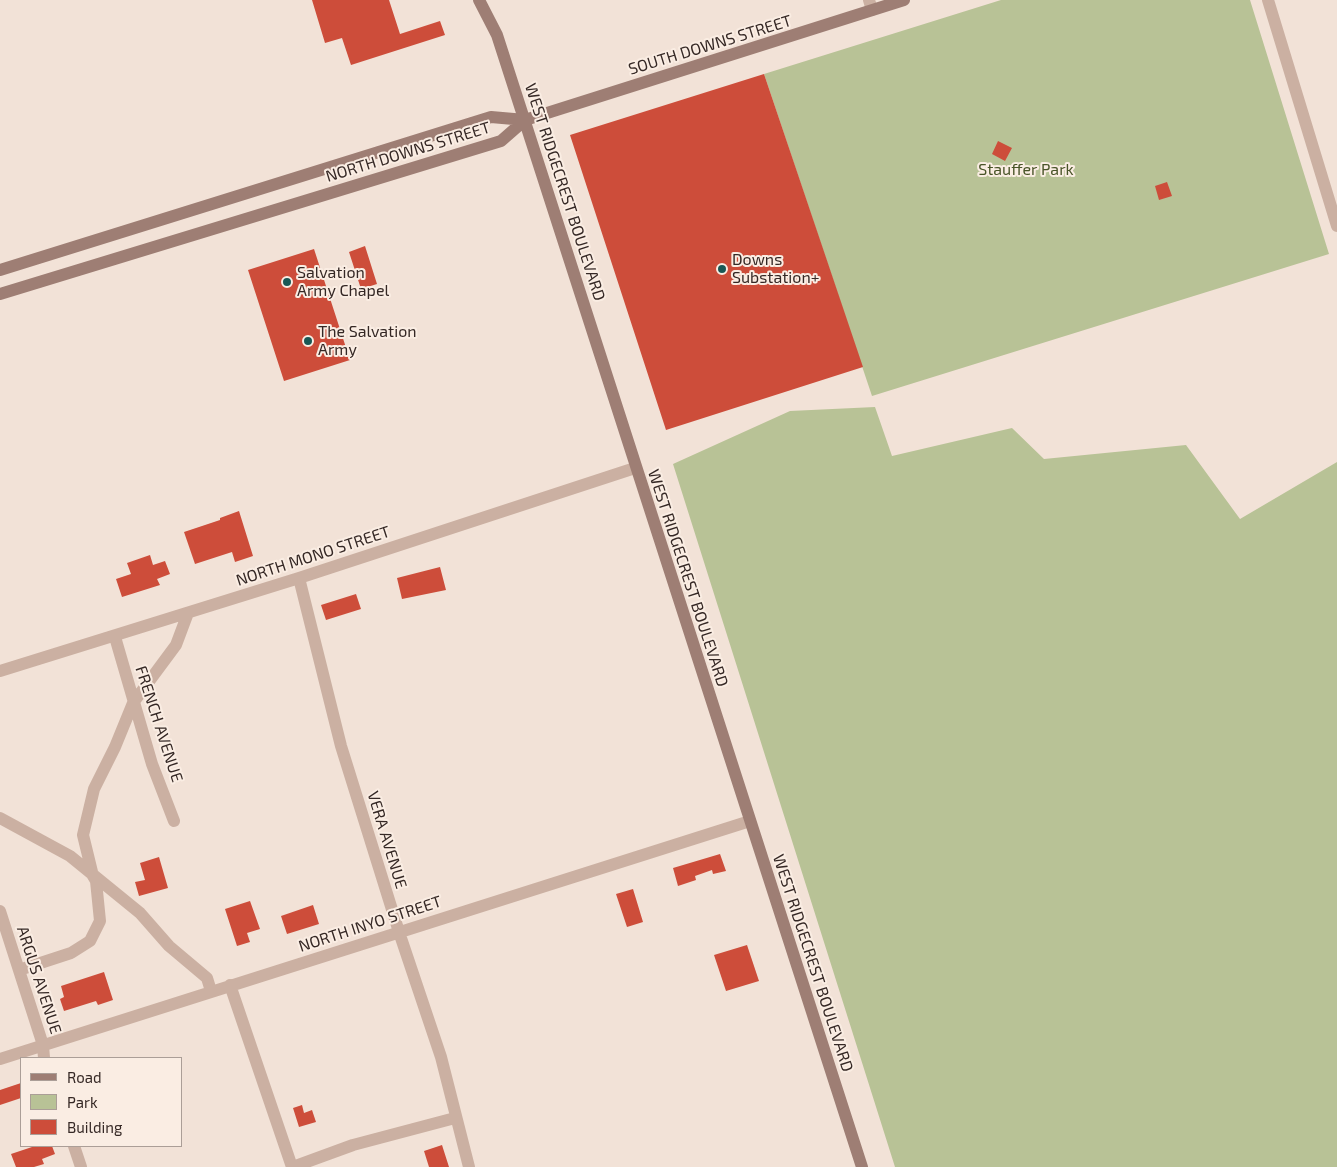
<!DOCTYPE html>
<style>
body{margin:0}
#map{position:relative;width:1337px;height:1167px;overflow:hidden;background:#f2e2d7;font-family:"Exo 2",sans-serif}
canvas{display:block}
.legend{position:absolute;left:20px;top:1057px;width:162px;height:90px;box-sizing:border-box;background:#faede3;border:1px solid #ab9e97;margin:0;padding:6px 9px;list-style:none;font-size:15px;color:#352825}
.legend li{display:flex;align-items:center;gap:10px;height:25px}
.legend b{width:25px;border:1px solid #ab9e97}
</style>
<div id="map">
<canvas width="1337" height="1167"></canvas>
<ul class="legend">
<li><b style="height:6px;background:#9e7e74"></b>Road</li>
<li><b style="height:14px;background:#b8c296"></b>Park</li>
<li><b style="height:14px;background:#cd4d3a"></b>Building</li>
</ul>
</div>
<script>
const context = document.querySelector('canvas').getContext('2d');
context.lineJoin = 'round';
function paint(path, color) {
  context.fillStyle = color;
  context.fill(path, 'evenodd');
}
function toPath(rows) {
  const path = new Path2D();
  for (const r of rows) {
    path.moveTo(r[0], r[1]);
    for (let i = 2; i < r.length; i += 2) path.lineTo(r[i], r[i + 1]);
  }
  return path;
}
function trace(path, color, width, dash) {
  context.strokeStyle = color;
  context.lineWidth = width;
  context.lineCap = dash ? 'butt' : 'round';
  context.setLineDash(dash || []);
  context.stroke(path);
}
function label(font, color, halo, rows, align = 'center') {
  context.font = font + ' "Exo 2",sans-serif';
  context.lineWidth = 4;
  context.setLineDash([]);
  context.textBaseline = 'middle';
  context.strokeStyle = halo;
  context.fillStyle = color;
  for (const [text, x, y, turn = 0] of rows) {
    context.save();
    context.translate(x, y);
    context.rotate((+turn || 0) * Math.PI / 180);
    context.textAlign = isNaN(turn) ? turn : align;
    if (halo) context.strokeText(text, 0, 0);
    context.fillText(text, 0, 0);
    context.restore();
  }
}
paint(toPath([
 [1001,0,1250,0,1329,254,872,396,764,74],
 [875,407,892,456,1012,428,1044,459,1186,445,1240,519,1337,462,1337,1167,895,1167,673,464,790,411]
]), '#b8c296');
paint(toPath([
 [312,0,389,0,400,34,440,21,445,35,351,65,342,38,325,43],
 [764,74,863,367,666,430,570,135],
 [998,141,1012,148,1005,161,992,154],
 [1167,182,1172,196,1159,200,1155,186],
 [365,246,377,284,361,289,349,252],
 [314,249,350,360,284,381,248,270],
 [239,511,253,556,235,562,232,552,195,564,184,532,220,520,220,518],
 [150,555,153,565,165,561,170,574,157,579,160,585,122,597,116,579,131,574,127,563],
 [440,567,446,590,402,599,397,578],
 [356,594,361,609,326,620,321,605],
 [720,854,726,871,713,874,712,870,695,876,696,880,678,886,673,868],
 [159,857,168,888,139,896,135,882,145,880,140,863],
 [633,889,643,922,627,927,616,894],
 [250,901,260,929,247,933,250,942,237,946,225,909],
 [313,905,319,924,287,934,281,916],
 [747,945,759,981,726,991,714,955],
 [104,972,113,1000,98,1005,96,1001,64,1011,60,999,64,997,61,986],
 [21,1083,21,1098,0,1105,0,1090],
 [302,1105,304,1113,312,1110,316,1122,299,1127,293,1108],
 [442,1145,449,1167,429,1167,424,1151],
 [35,1146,52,1146,55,1154,42,1159,44,1164,34,1167,16,1167,11,1154]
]), '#cd4d3a');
trace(toPath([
 [869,0,872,10],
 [1268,0,1337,226],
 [299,578,341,746,399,932,441,1057,469,1167],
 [115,637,152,764,174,821],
 [0,671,299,578,635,468],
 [0,818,70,856,140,913,169,946,207,978,211,991],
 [0,911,43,1045,44,1058],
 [19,970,71,953,90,941,100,921,96,881,93,876,83,835,94,789,115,747,133,703,176,645,188,613],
 [230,985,292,1167],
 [0,1059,750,821],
 [74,1146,81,1167],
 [293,1167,353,1145,455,1118]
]), '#cbb0a2', 12);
trace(toPath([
 [479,0,497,35,862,1167],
 [0,270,491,117,525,120,904,0],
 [0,294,501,141,525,120]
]), '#9e7e74', 12);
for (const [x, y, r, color] of [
 [722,269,5,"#195855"],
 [287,282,5,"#195855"],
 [308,341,5,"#195855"]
]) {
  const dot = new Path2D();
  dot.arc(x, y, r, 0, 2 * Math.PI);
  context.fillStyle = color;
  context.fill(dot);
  trace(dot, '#faede3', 2);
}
label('16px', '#352825', '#faede3', [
 ["SOUTH DOWNS STREET",710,45,-17],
 ["NORTH DOWNS STREET",408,152,-17],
 ["WEST RIDGECREST BOULEVARD",565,192,72],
 ["NORTH MONO STREET",313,556,-18],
 ["WEST RIDGECREST BOULEVARD",688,578,72],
 ["FRENCH AVENUE",159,724,72],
 ["VERA AVENUE",387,840,73],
 ["NORTH INYO STREET",370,924,-18],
 ["WEST RIDGECREST BOULEVARD",813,963,72],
 ["ARGUS AVENUE",39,980,72]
]);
label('16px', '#495428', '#faede3', [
 ["Stauffer Park",1026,170]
]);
label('16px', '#352825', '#faede3', [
 ["Downs",732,260],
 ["Substation+",732,278],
 ["Salvation",297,273],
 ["Army Chapel",297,291],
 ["The Salvation",318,332],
 ["Army",318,350]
], 'left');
</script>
